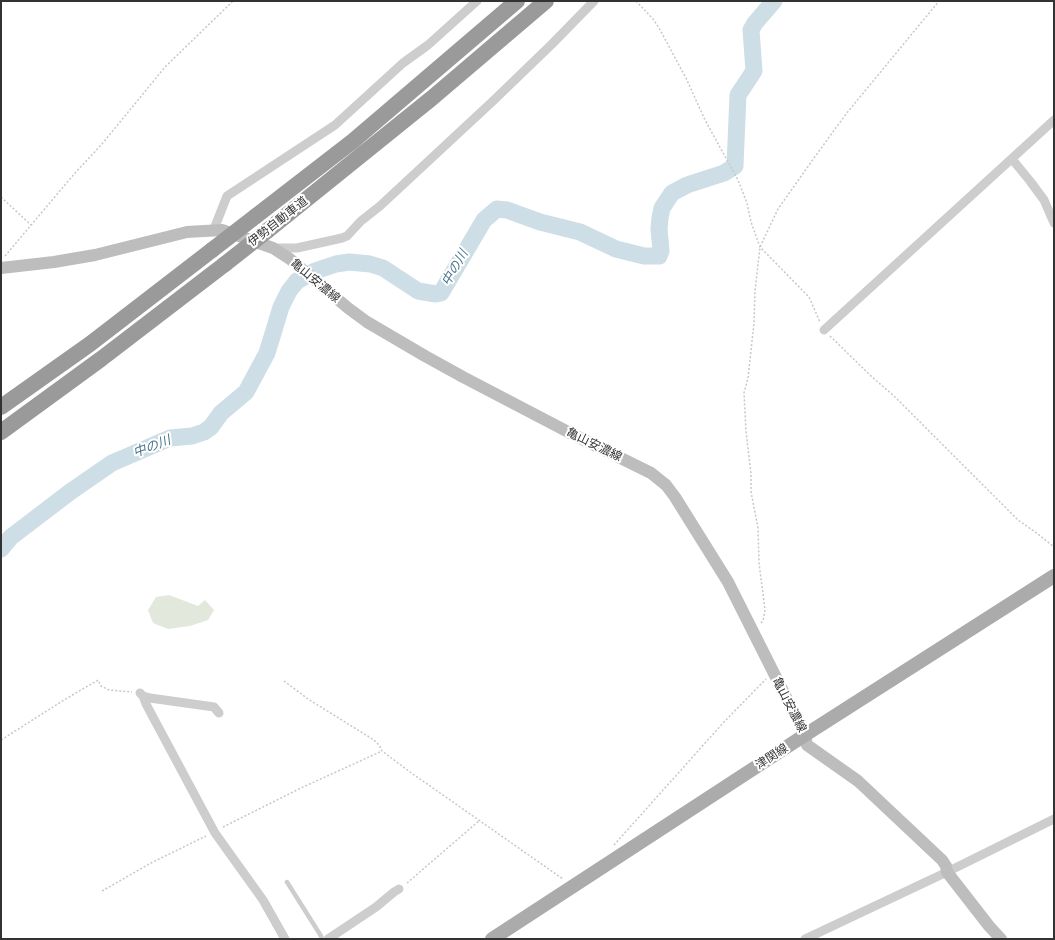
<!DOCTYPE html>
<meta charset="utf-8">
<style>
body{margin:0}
#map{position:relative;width:1055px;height:940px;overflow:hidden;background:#fff;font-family:"Fira Sans",sans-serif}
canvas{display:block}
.frame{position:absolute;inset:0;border:2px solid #333;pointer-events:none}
</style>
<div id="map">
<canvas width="1055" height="940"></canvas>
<div class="frame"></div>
</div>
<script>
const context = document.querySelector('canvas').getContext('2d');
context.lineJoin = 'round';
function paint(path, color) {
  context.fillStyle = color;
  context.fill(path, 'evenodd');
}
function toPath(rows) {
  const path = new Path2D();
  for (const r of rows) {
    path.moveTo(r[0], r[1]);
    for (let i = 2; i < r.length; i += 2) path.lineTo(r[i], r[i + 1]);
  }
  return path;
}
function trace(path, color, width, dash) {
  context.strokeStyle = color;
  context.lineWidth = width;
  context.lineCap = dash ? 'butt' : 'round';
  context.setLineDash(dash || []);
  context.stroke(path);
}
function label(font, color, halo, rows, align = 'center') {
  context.font = font + ' "Fira Sans","Noto Sans JP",sans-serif';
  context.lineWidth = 4;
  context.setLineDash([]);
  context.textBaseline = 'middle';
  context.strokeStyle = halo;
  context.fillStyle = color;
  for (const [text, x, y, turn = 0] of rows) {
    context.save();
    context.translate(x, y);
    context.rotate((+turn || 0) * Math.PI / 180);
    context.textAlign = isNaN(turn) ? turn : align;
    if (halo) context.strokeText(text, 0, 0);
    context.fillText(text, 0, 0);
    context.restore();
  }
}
paint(toPath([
 [169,595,198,606,205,600,214,610,208,620,190,626,168,629,153,623,148,610,156,597]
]), '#e3e8dd');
trace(toPath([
 [1,549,11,537,70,492,112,463,170,438,192,436,204,432,211,427,221,413,246,392,267,353,281,307,289,291,297,281,315,271,336,264,349,262,370,264,383,268,418,291,436,294,441,293,484,220,497,209,507,210,540,222,580,232,616,249,644,256,659,256,661,251,659,229,660,218,662,208,672,193,687,185,724,173,735,166,738,95,754,71,751,30,755,23,774,1]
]), '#cddee6', 17);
trace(toPath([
 [636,1,653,19,659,28,686,78,705,120,738,180,747,203,751,222,760,247,809,297,820,322],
 [1,197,31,225],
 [5,256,75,173,102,144,165,67,233,1],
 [830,336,872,377,894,396,1018,520,1038,534,1054,547],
 [761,623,763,621,765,610,763,594,759,563,758,528,751,492,751,474,746,431,744,393,748,378,754,323,755,291,760,247,778,209,814,158,846,114,939,1],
 [284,681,308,699,374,740,379,745,382,751,410,772,563,879],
 [1,740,64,700,98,680,101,686,109,690,132,692],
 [223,827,301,788,382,751],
 [614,845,723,723,766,679],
 [407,883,480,820],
 [102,891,151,863,206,836]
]), '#c7c7c7', 1.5, [2, 2]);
trace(toPath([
 [287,882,321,936,322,939]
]), '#cdcdcd', 4.5);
trace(toPath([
 [1012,159,1030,181,1044,200,1054,223],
 [214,229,227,196,335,125,403,63,428,45,477,1],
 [273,248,297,248,342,238,347,236,361,221,380,206,493,101,552,44,594,1],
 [824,330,1054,120],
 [140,693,143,696,150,698,214,707,219,713],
 [143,696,146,704,215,833,263,900,285,939],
 [328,939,376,907,394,892,399,889],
 [805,939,947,872,1054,819]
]), '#cdcdcd', 9);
trace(toPath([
 [1,268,54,262,95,255,187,232,222,230,273,248,290,259,348,308,367,322,425,356,463,377,574,435,651,473,666,485,675,497,728,582,805,735,807,745,858,781,942,860,946,866,947,872,989,926,1001,939]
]), '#bdbdbd', 12);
trace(toPath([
 [492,939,805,735,1054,576]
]), '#ababab', 14);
trace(toPath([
 [256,216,353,141,517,1],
 [267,231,432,98,546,1],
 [1,407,90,344,212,250],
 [1,432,101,359,225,264]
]), '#9a9a9a', 16);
trace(toPath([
 [212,250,256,216],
 [225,264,267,231]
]), '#9a9a9a', 16);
label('12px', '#333', '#fff', [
 ["伊勢自動車道",278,222,-38],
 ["亀山安濃線",315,281,40],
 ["亀山安濃線",594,445,26],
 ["亀山安濃線",789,705,63],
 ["津関線",772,757,-33]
]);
label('italic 13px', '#49758d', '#fff', [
 ["中の川",455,268,-60],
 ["中の川",152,447,-21]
]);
</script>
